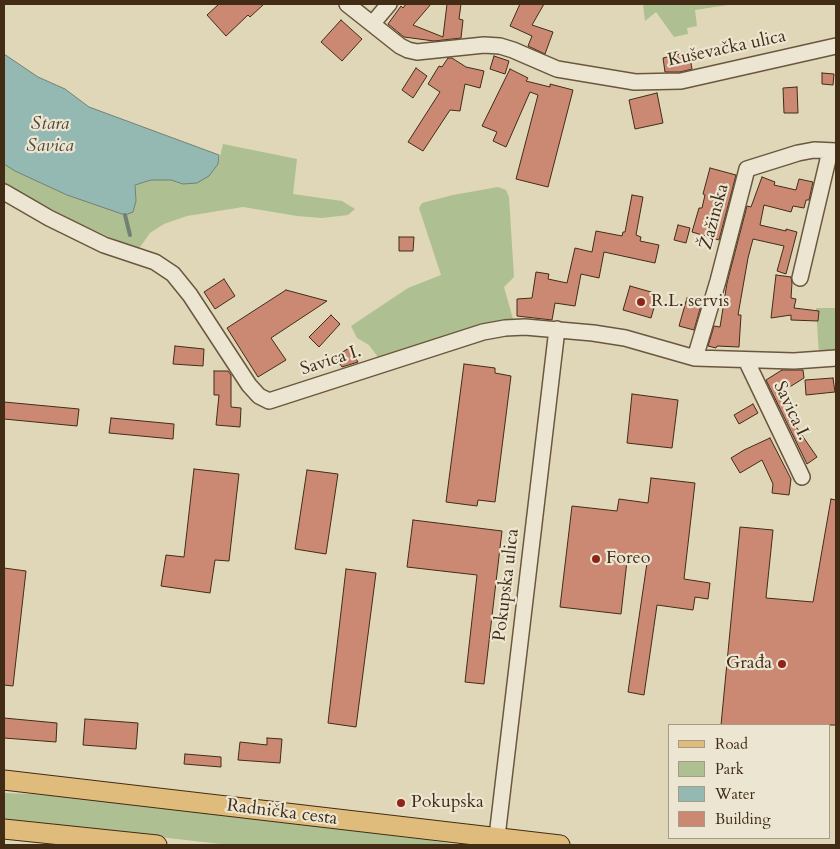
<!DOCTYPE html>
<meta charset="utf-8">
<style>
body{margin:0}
#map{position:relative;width:840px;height:849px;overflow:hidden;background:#e0d7b8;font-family:Cardo,serif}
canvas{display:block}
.frame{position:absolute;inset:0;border:5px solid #422c16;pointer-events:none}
.legend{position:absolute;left:668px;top:724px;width:162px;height:115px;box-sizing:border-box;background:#ebe5d1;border:1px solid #a79b86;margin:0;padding:6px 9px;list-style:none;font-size:15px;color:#422c16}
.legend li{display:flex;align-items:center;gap:10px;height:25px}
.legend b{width:25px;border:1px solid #a79b86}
</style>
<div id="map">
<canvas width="840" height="849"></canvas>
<div class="frame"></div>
<ul class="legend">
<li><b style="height:6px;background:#e0bc7c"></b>Road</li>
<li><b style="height:14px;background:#aebf92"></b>Park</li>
<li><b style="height:14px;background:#94b9b2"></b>Water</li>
<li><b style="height:14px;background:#cb8974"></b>Building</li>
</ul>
</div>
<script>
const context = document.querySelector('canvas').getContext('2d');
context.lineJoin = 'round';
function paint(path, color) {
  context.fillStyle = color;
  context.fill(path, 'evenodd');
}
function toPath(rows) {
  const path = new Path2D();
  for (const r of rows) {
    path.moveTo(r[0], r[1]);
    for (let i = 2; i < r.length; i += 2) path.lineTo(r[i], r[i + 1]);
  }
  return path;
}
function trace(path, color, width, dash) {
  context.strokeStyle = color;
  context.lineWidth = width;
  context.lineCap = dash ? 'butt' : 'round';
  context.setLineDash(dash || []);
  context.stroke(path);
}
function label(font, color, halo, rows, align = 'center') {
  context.font = font + ' Cardo,serif';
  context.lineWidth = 4.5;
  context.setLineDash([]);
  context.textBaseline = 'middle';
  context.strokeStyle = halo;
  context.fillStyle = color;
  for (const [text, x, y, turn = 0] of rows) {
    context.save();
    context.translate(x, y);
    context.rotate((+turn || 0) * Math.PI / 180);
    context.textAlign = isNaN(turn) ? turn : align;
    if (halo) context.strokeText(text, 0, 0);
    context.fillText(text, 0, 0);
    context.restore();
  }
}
paint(toPath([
 [643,4,734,4,695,10,697,26,687,28,688,34,674,37,656,12,645,21],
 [223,144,297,159,293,194,342,201,355,209,348,215,322,218,297,216,243,207,187,216,164,224,150,233,138,250,72,220,4,184,4,164,67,195,136,201,135,185,151,180,171,180,183,184,218,164],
 [498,187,506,190,509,197,514,277,504,287,513,319,485,324,451,334,380,360,369,345,357,338,351,326,408,288,441,275,419,208,422,203,453,195],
 [816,308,836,308,836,352,819,354],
 [4,793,54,795,429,840,451,844,229,845,4,819]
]), '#aebf92');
const water = toPath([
 [4,54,38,77,65,89,89,107,219,155,218,164,209,176,197,183,183,184,171,180,151,180,135,185,136,201,133,212,125,215,67,195,15,171,4,164,4,54]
]);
paint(water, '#94b9b2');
trace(water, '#738174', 1);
trace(toPath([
 [125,215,130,235]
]), '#738174', 4);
const building = toPath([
 [219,4,264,4,250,17,248,15,226,36,207,15,219,4],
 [406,4,431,4,413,25,443,37,447,4,461,4,459,19,463,20,461,38,434,41,404,37,388,24,401,6,403,8,406,4],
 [520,4,544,4,532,25,553,32,545,54,528,46,532,36,510,26,520,4],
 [341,20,362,39,342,61,321,42,341,20],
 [689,52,692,69,680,72,665,72,663,58,689,52],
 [494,56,509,61,505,74,490,69,494,56],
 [448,58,452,58,466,67,484,71,480,88,465,84,460,111,450,110,423,151,408,142,440,92,428,84,439,66,442,67,448,58],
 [416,68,427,76,413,98,402,90,416,68],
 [510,69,528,78,526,81,550,87,550,84,573,90,548,187,516,179,538,95,530,92,506,147,493,141,497,132,482,126,510,69],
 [822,73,834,74,833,85,822,84,822,73],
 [797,87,798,113,784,113,783,88,797,87],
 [657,93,663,123,635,129,629,100,657,93],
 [710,168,736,175,719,240,692,232,699,208,702,208,705,195,703,194,710,168],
 [762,177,775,182,774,185,796,190,799,179,813,182,809,200,806,200,804,208,793,206,791,212,764,205,760,225,786,231,786,229,797,232,786,274,777,271,784,246,753,239,748,258,738,315,741,315,739,347,717,346,716,348,708,346,714,326,720,327,727,283,747,206,751,207,762,177],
 [632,195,643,197,636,235,641,237,640,241,659,245,655,263,604,252,599,278,581,274,575,306,555,303,552,320,517,316,517,299,532,298,536,272,549,274,548,279,567,283,575,248,592,252,596,231,622,236,623,232,625,232,632,195],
 [678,225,690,228,686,243,674,240,678,225],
 [399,237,414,237,413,251,399,251,399,237],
 [776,275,791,277,792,283,791,298,796,299,794,308,819,311,818,321,791,320,791,315,771,318,776,275],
 [224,279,235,296,215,309,204,292,224,279],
 [630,286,658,294,651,318,623,310,630,286],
 [286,290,327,301,271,338,286,360,258,377,227,328,286,290],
 [687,298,702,302,694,330,679,326,687,298],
 [331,315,340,324,319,347,309,337,331,315],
 [175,346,204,349,203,366,173,364,175,346],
 [349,348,358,362,342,367,335,357,349,348],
 [464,364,495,368,495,373,511,376,495,502,478,500,477,506,446,502,464,364],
 [782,370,803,370,804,378,780,393,791,413,790,418,817,457,807,464,766,380,782,370],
 [214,371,228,371,231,375,231,407,241,408,240,427,216,425,219,395,214,395,214,371],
 [833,378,835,392,806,395,805,380,833,378],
 [632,394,678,400,672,448,627,443,632,394],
 [4,402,79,409,77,426,4,419,4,402],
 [753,404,758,413,739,424,734,415,753,404],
 [111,418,174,424,173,439,109,433,111,418],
 [770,438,791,479,789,495,772,493,773,484,762,460,740,473,731,458,744,450,770,438],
 [194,469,239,474,229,561,215,560,210,593,161,586,166,555,184,557,194,469],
 [307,470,338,474,326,554,295,549,307,470],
 [651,478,695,483,684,579,710,583,708,599,695,597,693,610,657,605,644,695,628,692,647,563,627,561,621,614,560,607,572,506,617,511,619,499,648,503,651,478],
 [831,499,836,500,836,725,721,725,740,527,773,530,766,598,813,602,831,499],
 [413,520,502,531,484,684,465,682,477,575,407,567,413,520],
 [4,568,26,571,13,686,4,685,4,568],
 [346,569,376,573,356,727,328,723,346,569],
 [4,718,57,723,56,742,4,738,4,718],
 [85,719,138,723,136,749,83,745,85,719],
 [267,738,282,739,280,763,238,760,240,742,267,745,267,738],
 [185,754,221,757,221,767,184,764,185,754]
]);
paint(building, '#cb8974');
trace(building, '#422c16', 1);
const minor = toPath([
 [347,4,400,46,408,50,417,52,484,45,500,46,513,50,557,69,635,82,681,81,836,46],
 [373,23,389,4],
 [4,192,49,218,104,245,155,262,173,274,190,295,249,385,259,396,269,401,483,332,505,328,525,327,593,333,625,338,695,358,794,361,836,358],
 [800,278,830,151],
 [695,358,718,281,747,169,798,153,814,150,836,151],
 [746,360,802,477],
 [496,845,557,329]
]);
const major = toPath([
 [4,780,560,845],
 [4,829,157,845]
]);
trace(minor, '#6a573e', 18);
trace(major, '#422c16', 21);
trace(minor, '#ebe5d1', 15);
trace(major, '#e0bc7c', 19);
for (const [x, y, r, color] of [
 [641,302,5,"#8f2418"],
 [596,559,5,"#8f2418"],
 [782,664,5,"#8f2418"],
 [401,803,5,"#8f2418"]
]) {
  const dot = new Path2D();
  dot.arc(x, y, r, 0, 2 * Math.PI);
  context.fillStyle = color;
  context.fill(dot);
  trace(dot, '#ebe5d1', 2);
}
label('18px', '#422c16', '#ebe5d1', [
 ["Kuševačka ulica",727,49,-12],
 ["Žažinska",715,217,-75],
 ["Savica I.",331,361,-18],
 ["Savica I.",791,411,65],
 ["Pokupska ulica",507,585,-83],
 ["Radnička cesta",282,813,7]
]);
label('18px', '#422c16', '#ebe5d1', [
 ["R.L. servis",651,302],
 ["Foreo",606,559],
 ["Građa",772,664,"right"],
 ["Pokupska",411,803]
], 'left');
label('italic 19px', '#524835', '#ebe5d1', [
 ["Stara",50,125],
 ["Savica",50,147]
]);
</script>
